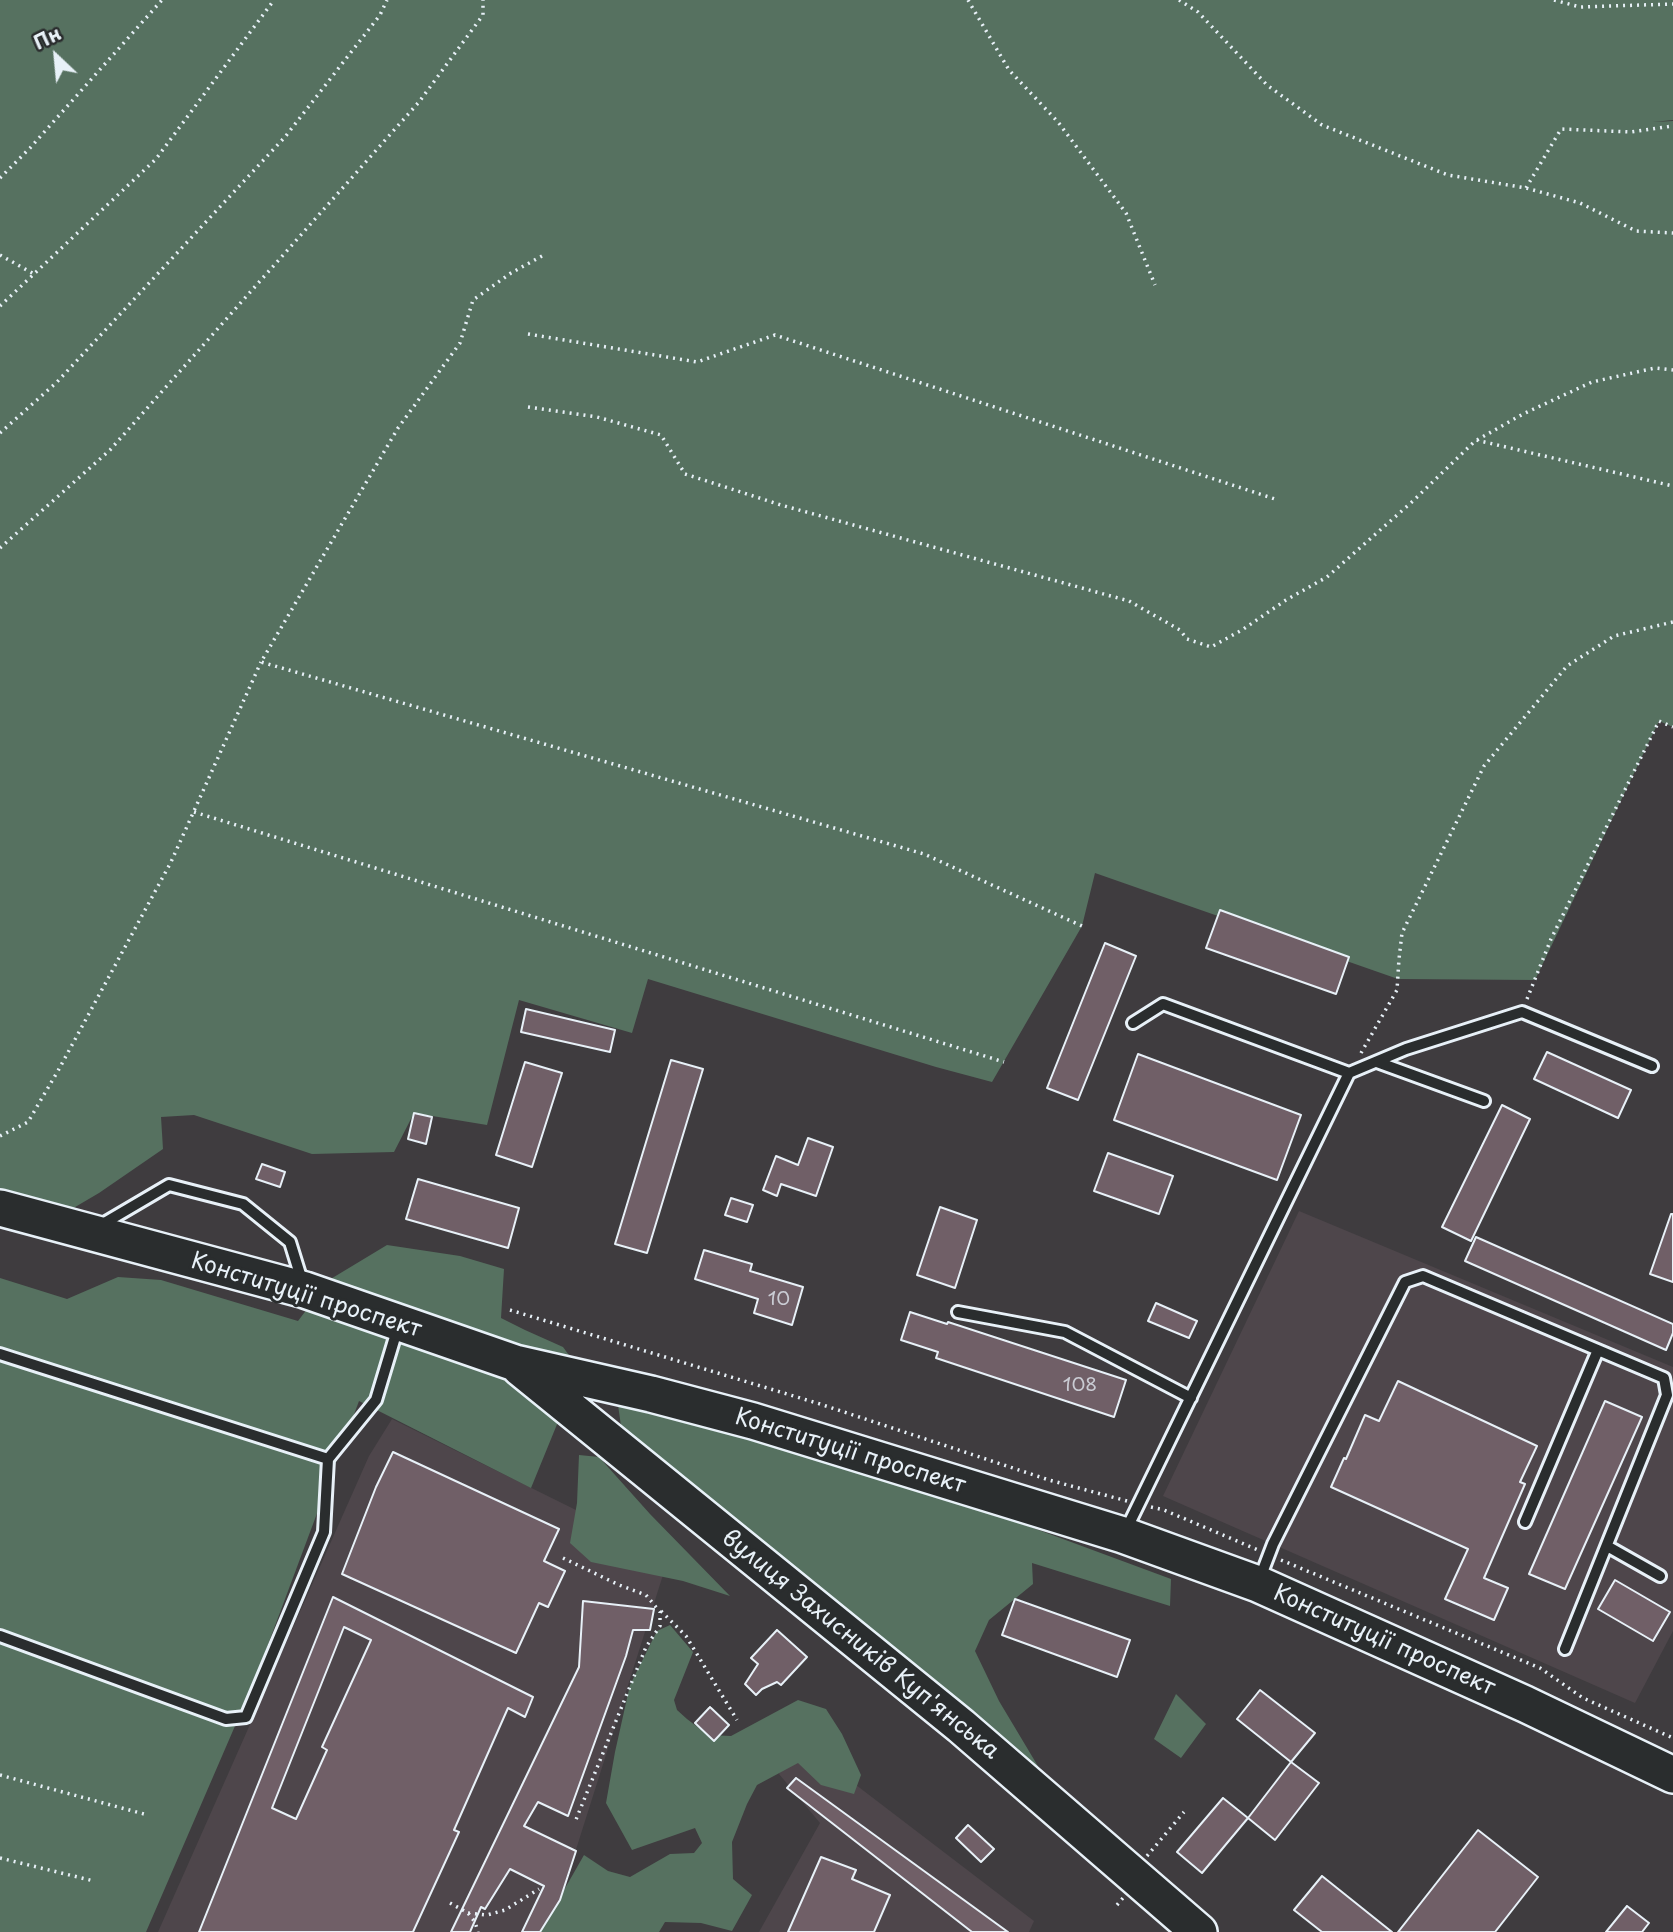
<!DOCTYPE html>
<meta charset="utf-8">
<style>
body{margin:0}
#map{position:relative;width:1673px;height:1932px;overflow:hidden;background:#3f3c3f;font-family:"Playpen Sans",sans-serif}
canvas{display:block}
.north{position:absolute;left:21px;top:21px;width:70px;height:70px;-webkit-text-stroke:5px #2a2d2e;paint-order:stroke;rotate:334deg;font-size:19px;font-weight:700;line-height:28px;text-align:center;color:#e8f1f8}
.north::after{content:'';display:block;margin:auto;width:24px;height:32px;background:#e8f1f8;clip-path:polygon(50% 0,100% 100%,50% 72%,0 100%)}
</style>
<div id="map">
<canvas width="1673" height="1932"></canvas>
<div class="north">Пн</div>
</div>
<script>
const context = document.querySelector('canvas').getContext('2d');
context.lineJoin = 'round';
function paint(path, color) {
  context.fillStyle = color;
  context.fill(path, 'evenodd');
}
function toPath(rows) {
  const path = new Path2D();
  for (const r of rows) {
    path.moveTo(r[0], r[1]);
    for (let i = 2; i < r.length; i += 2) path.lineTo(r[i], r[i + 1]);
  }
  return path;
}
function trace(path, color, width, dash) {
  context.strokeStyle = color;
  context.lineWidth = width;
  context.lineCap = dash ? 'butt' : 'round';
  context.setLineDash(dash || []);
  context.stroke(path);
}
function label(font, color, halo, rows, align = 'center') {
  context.font = font + ' "Playpen Sans",sans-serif';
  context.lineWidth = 6;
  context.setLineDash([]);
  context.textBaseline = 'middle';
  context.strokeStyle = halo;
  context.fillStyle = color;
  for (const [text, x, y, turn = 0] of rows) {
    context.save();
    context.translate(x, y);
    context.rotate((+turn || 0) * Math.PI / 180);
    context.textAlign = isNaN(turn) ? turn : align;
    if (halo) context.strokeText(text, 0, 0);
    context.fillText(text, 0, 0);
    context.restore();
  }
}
paint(toPath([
 [1299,1211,1673,1367,1673,1631,1635,1703,1163,1496],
 [392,1419,669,1556,560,1900,540,1932,158,1932,369,1456],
 [792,1736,1034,1921,1029,1932,759,1932,820,1823,779,1774]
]), '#4e464b');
paint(toPath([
 [0,0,1673,0,1673,120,1653,122,1673,121,1673,727,1659,721,1535,980,1398,979,1095,873,1082,926,992,1082,936,1067,648,979,632,1033,519,1000,487,1125,414,1113,394,1152,312,1154,194,1115,161,1117,163,1149,99,1193,36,1230,0,1217],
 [387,1245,460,1256,504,1269,501,1318,525,1330,563,1347,577,1366,560,1417,531,1488,359,1401,254,1682,146,1932,0,1932,0,1278,67,1299,118,1277,161,1280,298,1321,329,1280],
 [618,1405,668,1407,925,1478,1017,1522,1171,1579,1170,1606,1032,1563,1033,1584,989,1620,975,1651,999,1701,1057,1798,622,1433],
 [579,1455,599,1457,650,1514,730,1596,683,1581,591,1562,570,1543,577,1503],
 [670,1625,693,1652,674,1700,677,1710,687,1719,708,1735,731,1736,798,1700,826,1709,842,1734,861,1775,854,1794,821,1785,798,1763,757,1785,747,1804,732,1842,733,1879,752,1895,732,1931,701,1923,665,1922,659,1932,540,1932,584,1855,608,1871,630,1877,670,1854,694,1853,702,1843,695,1828,632,1850,606,1803,615,1752,630,1685,657,1631],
 [1176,1694,1206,1724,1181,1758,1154,1739]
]), '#567160');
const building = toPath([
 [1220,910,1349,957,1336,994,1206,948,1220,910],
 [1105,943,1136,956,1078,1100,1047,1088,1105,943],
 [526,1009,615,1030,610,1052,521,1032,526,1009],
 [1547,1052,1631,1090,1618,1118,1534,1079,1547,1052],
 [1138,1054,1301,1115,1277,1180,1114,1120,1138,1054],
 [671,1060,703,1069,647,1253,615,1244,671,1060],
 [525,1062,562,1073,532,1167,496,1155,525,1062],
 [1502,1105,1530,1119,1471,1241,1442,1227,1502,1105],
 [414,1113,432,1117,426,1144,408,1139,414,1113],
 [808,1138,833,1147,816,1196,781,1184,777,1196,763,1190,776,1156,798,1165,808,1138],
 [1108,1153,1173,1176,1159,1214,1094,1191,1108,1153],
 [262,1164,285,1172,280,1187,256,1179,262,1164],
 [418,1179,519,1208,508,1248,406,1219,418,1179],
 [731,1198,753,1205,747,1222,725,1215,731,1198],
 [940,1207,977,1220,955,1288,917,1275,940,1207],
 [1671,1214,1673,1214,1673,1282,1650,1274,1671,1214],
 [1476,1237,1673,1324,1673,1333,1666,1350,1465,1261,1476,1237],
 [704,1250,752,1264,750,1271,803,1287,792,1325,754,1313,758,1299,695,1279,704,1250],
 [1156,1303,1197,1321,1189,1338,1148,1321,1156,1303],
 [910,1312,947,1324,948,1322,1126,1380,1114,1417,936,1358,938,1352,901,1340,910,1312],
 [1398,1381,1537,1446,1520,1482,1525,1484,1484,1578,1508,1588,1494,1620,1445,1599,1468,1549,1331,1487,1344,1458,1346,1459,1365,1415,1379,1421,1398,1381],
 [1605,1401,1642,1417,1565,1589,1529,1574,1605,1401],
 [393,1452,559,1529,544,1561,565,1571,548,1607,539,1603,516,1653,342,1574,376,1487,393,1452],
 [1615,1580,1670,1612,1653,1641,1598,1609,1615,1580],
 [333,1597,533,1697,525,1717,508,1708,454,1830,459,1832,413,1932,199,1932,333,1597],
 [344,1627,371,1640,322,1747,327,1750,296,1819,272,1808,344,1627],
 [1015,1599,1130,1640,1117,1677,1002,1635,1015,1599],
 [583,1601,654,1609,650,1630,633,1630,626,1656,568,1816,538,1802,524,1826,576,1851,560,1900,540,1932,522,1932,544,1886,510,1869,485,1909,481,1907,470,1932,451,1932,579,1667,583,1601],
 [777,1630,807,1657,781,1685,777,1682,762,1689,756,1695,745,1684,758,1664,751,1658,777,1630],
 [1260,1690,1315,1733,1291,1762,1237,1719,1260,1690],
 [710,1707,729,1725,714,1741,695,1723,710,1707],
 [1291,1762,1319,1783,1275,1840,1248,1818,1291,1762],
 [796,1778,1008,1932,972,1932,787,1788,796,1778],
 [1223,1798,1248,1818,1202,1873,1177,1852,1223,1798],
 [968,1825,994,1849,981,1862,956,1838,968,1825],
 [1478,1830,1538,1877,1495,1932,1398,1932,1478,1830],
 [821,1857,856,1870,852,1879,890,1895,874,1932,788,1932,821,1857],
 [1322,1876,1392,1932,1322,1932,1294,1910,1322,1876],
 [1627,1906,1649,1923,1642,1932,1606,1932,1627,1906]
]);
paint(building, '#705f67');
trace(building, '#e8f1f8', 2);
const lane = toPath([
 [1133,1023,1163,1004,1349,1073],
 [1377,1062,1484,1101],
 [101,1225,169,1185,243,1204,290,1242,303,1284],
 [958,1312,1065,1332,1191,1398],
 [0,1354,328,1459],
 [1525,1522,1598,1350],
 [1125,1532,1349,1073,1406,1049,1522,1012,1652,1066],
 [1607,1546,1660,1576],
 [1260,1578,1273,1544,1405,1282,1423,1276,1664,1378,1667,1395,1565,1649],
 [0,1636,226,1719,246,1717,324,1532,328,1459,376,1400,398,1327]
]);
const primary = toPath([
 [0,1208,305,1290,515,1363,651,1394,753,1421,1123,1535,1258,1584,1525,1704,1673,1775],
 [520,1368,961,1726,1199,1932]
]);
trace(lane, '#e8f1f8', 16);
trace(primary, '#e8f1f8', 40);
trace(toPath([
 [968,0,1009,70,1058,122,1126,213,1155,285],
 [1179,0,1198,12,1267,85,1322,125,1448,175,1526,188,1580,203,1636,231,1673,233],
 [1554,0,1580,7,1673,4],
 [0,178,30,148,162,0],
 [1526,188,1561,129,1631,132,1673,126],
 [0,255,34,274],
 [542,256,511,273,473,300,460,343,398,428,261,662,924,854,1082,926],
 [0,306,156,159,274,0],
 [528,334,697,362,775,335,1278,500],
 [528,407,597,417,661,435,685,474,781,505,1129,601,1180,630,1187,639,1211,647,1242,630,1286,600,1327,577,1413,501,1476,440,1673,486],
 [0,433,57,382,285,137,380,15,387,0],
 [1477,440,1523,414,1592,382,1655,368,1673,370],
 [0,548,110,450,419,102,483,15,483,0],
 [194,812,1004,1062],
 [1527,999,1551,939,1659,721,1673,727],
 [1361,1053,1397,990,1399,959,1402,933,1484,766,1567,666,1614,636,1673,622],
 [0,1136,28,1122,59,1069,171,862,261,662],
 [510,1310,820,1404,1049,1480,1127,1501],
 [1151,1507,1164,1510,1258,1550],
 [563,1558,619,1585,646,1595,660,1612,660,1626,646,1647,575,1822],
 [1281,1560,1540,1668,1583,1698,1673,1738],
 [661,1611,686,1636,737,1720],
 [0,1775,144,1814],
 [1147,1856,1184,1812],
 [0,1858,94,1881],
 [450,1903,468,1913,475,1922,478,1932],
 [1117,1905,1123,1898],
 [468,1913,487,1915,505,1910,539,1889]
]), '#e8f1f8', 3.5, [2, 5]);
trace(lane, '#2a2d2e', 10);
trace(primary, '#2a2d2e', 35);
label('19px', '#caccd4', null, [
 ["10",779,1300],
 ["108",1080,1386]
]);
label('23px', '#e8f1f8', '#2a2d2e', [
 ["Конституції проспект",306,1296,17],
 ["Конституції проспект",850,1452,17],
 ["Конституції проспект",1384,1641,24],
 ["вулиця Захисників Куп'янська",860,1645,39]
]);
</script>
